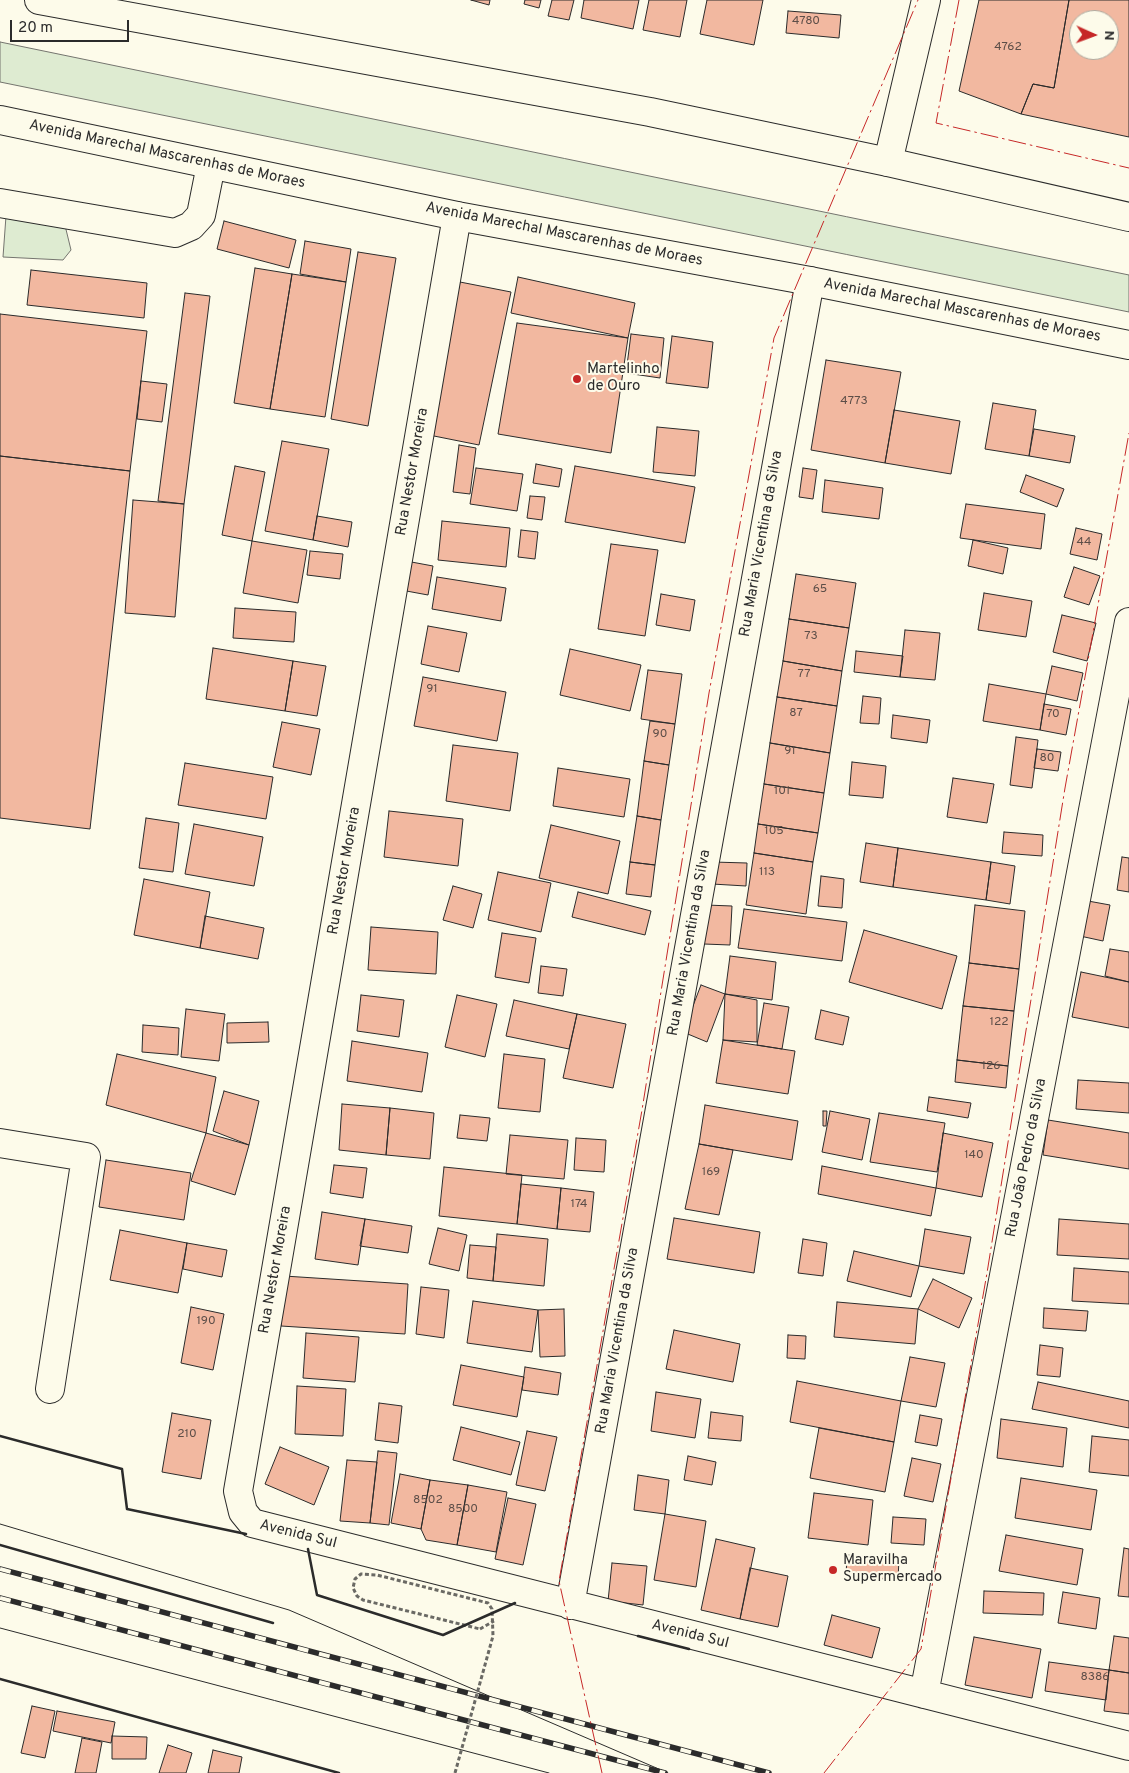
<!DOCTYPE html>
<meta charset="utf-8">
<style>
body{margin:0}
#map{position:relative;width:1129px;height:1773px;overflow:hidden;background:#fdfbea;font-family:Overpass,sans-serif}
canvas{display:block}
.north{position:absolute;left:1069px;top:10px;width:50px;height:50px;box-sizing:border-box;background:#fdfbea;border:1px solid #a9a89e;border-radius:50%;rotate:92deg;font-size:14px;font-weight:700;line-height:20px;text-align:center;color:#2b2b2b}
.north::after{content:'';display:block;margin:auto;width:18px;height:22px;background:#c62828;clip-path:polygon(50% 0,100% 100%,50% 72%,0 100%)}
.scale{position:absolute;left:10px;top:20px;width:119px;height:22px;box-sizing:border-box;border:2px solid #2b2b2b;border-top:0;padding-left:6px;font-size:15px;line-height:18px;white-space:nowrap;color:#2b2b2b;-webkit-text-stroke:4px #fdfbea;paint-order:stroke}
</style>
<div id="map">
<canvas width="1129" height="1773"></canvas>
<div class="north">N</div>
<div class="scale">20 m</div>
</div>
<script>
const context = document.querySelector('canvas').getContext('2d');
context.lineJoin = 'round';
function paint(path, color) {
  context.fillStyle = color;
  context.fill(path, 'evenodd');
}
function toPath(rows) {
  const path = new Path2D();
  for (const r of rows) {
    path.moveTo(r[0], r[1]);
    for (let i = 2; i < r.length; i += 2) path.lineTo(r[i], r[i + 1]);
  }
  return path;
}
function trace(path, color, width, dash) {
  context.strokeStyle = color;
  context.lineWidth = width;
  context.lineCap = dash ? 'butt' : 'round';
  context.setLineDash(dash || []);
  context.stroke(path);
}
function label(font, color, halo, rows, align = 'center') {
  context.font = font + ' Overpass,sans-serif';
  context.lineWidth = 4;
  context.setLineDash([]);
  context.textBaseline = 'middle';
  context.strokeStyle = halo;
  context.fillStyle = color;
  for (const [text, x, y, turn = 0] of rows) {
    context.save();
    context.translate(x, y);
    context.rotate((+turn || 0) * Math.PI / 180);
    context.textAlign = isNaN(turn) ? turn : align;
    if (halo) context.strokeText(text, 0, 0);
    context.fillText(text, 0, 0);
    context.restore();
  }
}
const green = toPath([
 [0,42,1129,275,1129,312,0,82,0,42],
 [62,213,71,250,63,260,3,257,6,216,62,213]
]);
paint(green, '#deebd1');
trace(green, '#74746e', 1);
const building = toPath([
 [471,0,490,0,489,5,471,0],
 [525,0,541,0,539,8,524,4,525,0],
 [552,0,574,0,569,20,548,16,552,0],
 [584,0,639,0,633,29,581,18,584,0],
 [649,0,687,0,680,37,643,30,649,0],
 [707,0,763,0,754,45,700,34,707,0],
 [979,0,1069,0,1054,88,1033,84,1021,114,959,91,979,0],
 [1069,0,1129,0,1129,137,1021,114,1033,84,1054,88,1069,0],
 [1079,20,1109,20,1109,50,1079,50,1079,20],
 [788,11,841,15,839,38,786,33,788,11],
 [224,221,296,240,289,268,217,249,224,221],
 [305,241,351,249,346,282,300,274,305,241],
 [358,252,396,258,368,426,331,419,358,252],
 [255,268,292,274,270,409,234,403,255,268],
 [31,270,147,283,144,318,27,305,31,270],
 [292,274,346,282,325,417,270,409,292,274],
 [518,277,635,303,628,338,511,313,518,277],
 [460,282,511,292,479,445,429,435,460,282],
 [185,293,210,296,184,504,158,501,185,293],
 [0,314,147,331,130,471,0,456,0,314],
 [517,323,628,338,611,453,498,434,517,323],
 [631,334,664,338,660,378,626,373,631,334],
 [672,336,713,342,708,388,666,383,672,336],
 [826,360,901,372,885,463,811,450,826,360],
 [141,381,167,384,162,422,137,419,141,381],
 [993,403,1036,410,1029,456,985,449,993,403],
 [894,410,960,421,951,474,885,463,894,410],
 [657,427,699,431,695,476,653,472,657,427],
 [1034,429,1075,436,1070,463,1029,456,1034,429],
 [282,441,329,449,313,540,265,531,282,441],
 [459,445,476,448,470,494,453,492,459,445],
 [0,456,130,471,90,829,0,818,0,456],
 [536,464,562,469,559,487,533,483,536,464],
 [235,466,265,472,252,541,222,535,235,466],
 [575,466,695,487,685,543,565,522,575,466],
 [476,468,523,474,517,511,470,504,476,468],
 [803,468,817,470,813,499,799,497,803,468],
 [1026,475,1064,489,1057,507,1020,492,1026,475],
 [825,480,883,488,879,519,822,512,825,480],
 [530,496,545,497,542,520,527,518,530,496],
 [133,500,184,504,175,617,125,613,133,500],
 [966,504,1045,514,1041,549,960,538,966,504],
 [317,516,352,522,348,547,313,540,317,516],
 [442,521,510,528,506,567,438,560,442,521],
 [1076,528,1102,534,1097,560,1070,554,1076,528],
 [521,530,538,532,535,559,518,557,521,530],
 [973,540,1008,548,1003,574,968,566,973,540],
 [252,541,307,550,298,603,243,593,252,541],
 [611,544,658,550,645,636,598,629,611,544],
 [310,551,343,554,340,579,307,575,310,551],
 [406,561,433,566,428,595,401,590,406,561],
 [1074,567,1100,576,1089,605,1064,597,1074,567],
 [796,574,856,583,849,628,789,619,796,574],
 [437,577,506,588,501,621,432,609,437,577],
 [984,593,1032,601,1026,637,978,630,984,593],
 [661,594,695,600,690,631,656,625,661,594],
 [235,608,296,612,294,642,233,638,235,608],
 [1062,615,1096,623,1087,661,1053,652,1062,615],
 [789,619,849,628,842,671,783,661,789,619],
 [428,626,467,633,459,672,421,664,428,626],
 [905,630,940,633,935,680,900,677,905,630],
 [213,648,293,661,285,711,206,699,213,648],
 [570,649,641,665,630,711,560,695,570,649],
 [856,651,903,656,900,677,854,672,856,651],
 [293,661,326,666,317,716,285,711,293,661],
 [783,661,842,671,837,706,777,697,783,661],
 [1052,666,1083,673,1077,701,1046,694,1052,666],
 [648,670,682,674,675,724,641,719,648,670],
 [423,677,506,692,497,741,414,726,423,677],
 [989,684,1046,694,1040,730,983,721,989,684],
 [863,696,881,698,879,724,860,723,863,696],
 [777,697,837,706,830,753,770,743,777,697],
 [1044,704,1071,709,1066,735,1040,730,1044,704],
 [893,715,930,720,927,743,891,738,893,715],
 [650,721,675,724,669,765,644,761,650,721],
 [282,722,320,729,311,775,273,767,282,722],
 [1016,737,1038,740,1032,788,1010,785,1016,737],
 [770,743,830,753,824,793,764,784,770,743],
 [453,745,518,753,510,811,446,801,453,745],
 [1037,749,1061,752,1058,771,1034,768,1037,749],
 [644,761,669,765,661,820,637,816,644,761],
 [852,762,886,766,883,798,849,795,852,762],
 [185,763,273,777,266,819,178,805,185,763],
 [558,768,630,779,624,817,553,806,558,768],
 [953,778,994,784,987,823,947,817,953,778],
 [764,784,824,793,818,833,758,824,764,784],
 [389,811,463,819,458,866,384,857,389,811],
 [637,816,661,820,655,865,630,862,637,816],
 [146,818,179,823,173,872,139,868,146,818],
 [194,824,263,837,254,886,185,874,194,824],
 [758,824,818,833,813,862,754,853,758,824],
 [551,825,620,841,608,894,539,878,551,825],
 [1004,832,1043,835,1042,856,1002,853,1004,832],
 [866,843,898,848,893,887,860,882,866,843],
 [898,848,991,862,986,900,893,887,898,848],
 [754,853,813,862,806,914,746,905,754,853],
 [1122,857,1129,858,1129,892,1117,890,1122,857],
 [630,862,655,865,651,897,626,894,630,862],
 [713,862,747,863,746,886,712,884,713,862],
 [991,862,1015,866,1010,904,986,900,991,862],
 [498,872,551,883,541,932,488,920,498,872],
 [821,876,844,879,842,908,818,906,821,876],
 [144,879,210,892,200,948,134,935,144,879],
 [453,886,482,894,473,928,443,920,453,886],
 [578,892,651,911,645,935,572,917,578,892],
 [1088,901,1110,905,1103,941,1080,936,1088,901],
 [706,905,732,906,730,945,704,944,706,905],
 [975,905,1025,911,1019,969,969,963,975,905],
 [744,909,847,922,842,961,738,948,744,909],
 [205,916,264,928,258,959,200,948,205,916],
 [371,927,438,932,436,974,368,970,371,927],
 [864,930,957,956,942,1009,849,982,864,930],
 [502,933,536,938,529,983,495,977,502,933],
 [1110,949,1129,952,1129,982,1105,976,1110,949],
 [730,956,776,962,772,1000,725,994,730,956],
 [969,963,1019,969,1014,1011,963,1006,969,963],
 [541,966,567,969,563,996,538,993,541,966],
 [1081,972,1129,982,1129,1028,1072,1017,1081,972],
 [701,985,725,994,707,1042,683,1032,701,985],
 [725,994,757,1000,757,1042,723,1040,725,994],
 [361,995,404,1000,399,1037,357,1031,361,995],
 [457,995,497,1004,485,1057,445,1047,457,995],
 [514,1000,577,1014,569,1049,506,1036,514,1000],
 [764,1003,789,1007,782,1049,757,1045,764,1003],
 [963,1006,1014,1011,1008,1066,957,1060,963,1006],
 [186,1009,225,1014,219,1061,181,1057,186,1009],
 [821,1010,849,1017,843,1045,815,1039,821,1010],
 [577,1014,626,1024,613,1088,563,1078,577,1014],
 [268,1022,269,1042,227,1043,227,1023,268,1022],
 [143,1025,179,1028,178,1055,142,1052,143,1025],
 [723,1040,795,1051,788,1094,716,1083,723,1040],
 [352,1041,428,1053,422,1092,347,1081,352,1041],
 [117,1054,216,1077,206,1133,106,1105,117,1054],
 [504,1054,545,1059,540,1112,498,1108,504,1054],
 [957,1060,1008,1066,1006,1088,955,1082,957,1060],
 [1078,1080,1129,1083,1129,1113,1076,1109,1078,1080],
 [224,1091,259,1101,249,1145,213,1131,224,1091],
 [929,1097,971,1103,968,1118,927,1111,929,1097],
 [342,1104,390,1108,386,1155,339,1150,342,1104],
 [705,1105,798,1121,792,1160,699,1144,705,1105],
 [390,1108,434,1113,430,1159,386,1155,390,1108],
 [823,1111,827,1111,826,1126,823,1126,823,1111],
 [830,1111,870,1119,862,1160,822,1152,830,1111],
 [879,1113,945,1123,937,1172,870,1162,879,1113],
 [460,1115,490,1118,487,1141,457,1138,460,1115],
 [1048,1120,1129,1133,1129,1169,1043,1155,1048,1120],
 [206,1133,249,1145,235,1195,191,1181,206,1133],
 [943,1133,993,1143,982,1197,936,1188,943,1133],
 [510,1135,568,1140,564,1179,506,1174,510,1135],
 [576,1138,606,1140,604,1172,574,1170,576,1138],
 [699,1144,733,1150,719,1215,685,1209,699,1144],
 [106,1160,191,1173,184,1220,99,1207,106,1160],
 [334,1165,367,1168,363,1198,330,1193,334,1165],
 [822,1166,936,1188,931,1216,818,1194,822,1166],
 [444,1167,522,1175,517,1224,439,1216,444,1167],
 [521,1184,561,1188,557,1229,517,1224,521,1184],
 [561,1188,594,1192,590,1232,557,1229,561,1188],
 [322,1212,365,1219,358,1265,315,1259,322,1212],
 [674,1218,760,1232,754,1273,667,1259,674,1218],
 [365,1219,412,1226,408,1253,360,1246,365,1219],
 [1059,1219,1129,1224,1129,1259,1057,1255,1059,1219],
 [438,1228,467,1235,459,1271,429,1264,438,1228],
 [925,1229,971,1237,964,1274,919,1266,925,1229],
 [120,1230,187,1243,178,1293,110,1280,120,1230],
 [497,1234,548,1239,544,1286,493,1281,497,1234],
 [803,1239,827,1243,823,1276,798,1273,803,1239],
 [187,1243,227,1250,222,1277,183,1269,187,1243],
 [470,1245,496,1247,493,1281,467,1278,470,1245],
 [854,1251,919,1266,911,1297,847,1281,854,1251],
 [1074,1268,1129,1272,1129,1304,1072,1301,1074,1268],
 [284,1276,408,1284,405,1334,281,1326,284,1276],
 [933,1279,972,1298,959,1328,918,1309,933,1279],
 [421,1287,449,1290,444,1338,416,1334,421,1287],
 [473,1301,538,1310,532,1352,467,1343,473,1301],
 [837,1302,918,1309,915,1344,834,1337,837,1302],
 [191,1307,224,1314,213,1370,181,1363,191,1307],
 [1044,1308,1088,1311,1086,1331,1043,1328,1044,1308],
 [564,1309,565,1356,540,1357,538,1310,564,1309],
 [674,1330,740,1344,733,1382,666,1369,674,1330],
 [306,1333,359,1337,355,1382,303,1378,306,1333],
 [788,1335,806,1336,805,1359,787,1358,788,1335],
 [1040,1345,1063,1348,1060,1377,1037,1375,1040,1345],
 [910,1357,945,1363,936,1407,901,1401,910,1357],
 [461,1365,524,1377,517,1417,453,1405,461,1365],
 [525,1367,561,1373,558,1395,522,1390,525,1367],
 [797,1381,901,1401,894,1442,790,1422,797,1381],
 [1038,1382,1129,1401,1129,1428,1032,1409,1038,1382],
 [297,1386,346,1389,343,1436,295,1434,297,1386],
 [656,1392,701,1399,695,1438,651,1431,656,1392],
 [379,1403,402,1406,398,1443,375,1440,379,1403],
 [711,1412,743,1416,741,1441,708,1438,711,1412],
 [172,1413,211,1420,201,1479,162,1472,172,1413],
 [920,1415,942,1419,937,1446,915,1442,920,1415],
 [1001,1419,1067,1428,1063,1467,997,1458,1001,1419],
 [461,1427,520,1442,511,1475,453,1460,461,1427],
 [819,1428,894,1442,885,1492,810,1478,819,1428],
 [527,1431,557,1437,545,1491,516,1485,527,1431],
 [1092,1436,1129,1440,1129,1476,1089,1472,1092,1436],
 [280,1447,329,1467,314,1505,265,1484,280,1447],
 [378,1451,397,1453,389,1525,370,1523,378,1451],
 [688,1456,716,1462,712,1485,684,1480,688,1456],
 [912,1458,941,1464,933,1502,904,1496,912,1458],
 [347,1460,377,1462,370,1523,340,1521,347,1460],
 [400,1474,430,1480,421,1529,391,1523,400,1474],
 [638,1475,669,1480,665,1514,634,1510,638,1475],
 [1021,1478,1097,1490,1091,1530,1015,1518,1021,1478],
 [430,1480,468,1485,457,1545,426,1540,421,1529,430,1480],
 [468,1485,507,1492,496,1552,457,1545,468,1485],
 [814,1493,873,1500,868,1545,808,1538,814,1493],
 [508,1498,536,1504,523,1565,495,1559,508,1498],
 [665,1514,706,1521,696,1587,654,1580,665,1514],
 [893,1517,926,1519,924,1545,891,1543,893,1517],
 [1006,1535,1083,1549,1077,1585,999,1571,1006,1535],
 [716,1539,755,1548,740,1619,701,1610,716,1539],
 [1124,1548,1129,1549,1129,1597,1118,1596,1124,1548],
 [847,1555,899,1559,898,1580,846,1576,847,1555],
 [612,1563,647,1566,643,1605,608,1601,612,1563],
 [750,1568,788,1576,778,1627,740,1619,750,1568],
 [984,1591,1044,1593,1043,1615,983,1613,984,1591],
 [1063,1592,1100,1598,1096,1629,1058,1623,1063,1592],
 [832,1615,880,1628,872,1658,824,1645,832,1615],
 [1114,1636,1129,1638,1129,1673,1109,1670,1114,1636],
 [974,1637,1041,1649,1032,1698,965,1685,974,1637],
 [1049,1662,1109,1670,1106,1700,1045,1691,1049,1662],
 [1109,1670,1129,1673,1129,1714,1104,1711,1109,1670],
 [32,1706,55,1711,45,1758,21,1753,32,1706],
 [57,1711,115,1722,111,1743,53,1731,57,1711],
 [112,1736,147,1737,146,1759,112,1759,112,1736],
 [82,1738,102,1742,96,1773,75,1773,82,1738],
 [168,1745,192,1753,186,1773,159,1773,168,1745],
 [213,1750,242,1757,239,1773,208,1773,213,1750]
]);
paint(building, '#f2b8a0');
trace(building, '#2b2b2b', 1);
const minor = toPath([
 [888,162,926,0],
 [0,203,175,233,191,226,201,215,211,165],
 [457,216,238,1491,243,1512,252,1523,1129,1746],
 [0,1143,86,1157,50,1389],
 [570,1605,810,281],
 [924,1694,1129,622]
]);
const highway = toPath([
 [39,0,650,112,888,162,1129,217],
 [0,120,457,216,810,281,1129,345]
]);
trace(minor, '#2b2b2b', 30);
trace(highway, '#2b2b2b', 30);
trace(toPath([
 [480,1629,494,1621]
]), '#6a6964', 3, [4, 2.5]);
trace(minor, '#fdfbea', 28);
trace(highway, '#fdfbea', 28);
trace(toPath([
 [0,1524,289,1610,668,1773],
 [0,1628,549,1773]
]), '#2b2b2b', 1);
const rail = toPath([
 [0,1569,769,1773],
 [0,1598,665,1773]
]);
trace(rail, '#2b2b2b', 5.5);
trace(rail, '#fdfbea', 4, [11]);
trace(toPath([
 [455,1773,493,1636,492,1609,488,1603,377,1575,361,1574,355,1579,353,1588,357,1596,363,1600,480,1629]
]), '#6a6964', 3, [4, 2.5]);
trace(toPath([
 [0,1436,122,1469,127,1509,246,1534],
 [0,1545,273,1623],
 [308,1549,317,1595,443,1635,515,1603],
 [638,1636,689,1649],
 [0,1679,339,1773]
]), '#2b2b2b', 2.5);
trace(toPath([
 [959,0,936,123,1129,168],
 [602,1773,559,1581,642,1110,709,693,774,338,918,0],
 [824,1773,921,1649,987,1273,1065,788,1129,433]
]), '#c62828', 1, [18, 4, 2.5, 4]);
for (const [x, y, r, color] of [
 [577,379,5,"#c62828"],
 [833,1570,5,"#c62828"]
]) {
  const dot = new Path2D();
  dot.arc(x, y, r, 0, 2 * Math.PI);
  context.fillStyle = color;
  context.fill(dot);
  trace(dot, '#fdfbea', 2);
}
label('12px', '#5d4e48', null, [
 ["4780",806,22],
 ["4762",1008,48],
 ["4773",854,402],
 ["44",1084,543],
 ["65",820,590],
 ["73",811,637],
 ["77",804,675],
 ["91",432,690],
 ["87",796,714],
 ["70",1053,715],
 ["90",660,735],
 ["91",790,752],
 ["80",1047,759],
 ["101",782,792],
 ["105",774,832],
 ["113",767,873],
 ["122",999,1023],
 ["126",991,1067],
 ["140",974,1156],
 ["169",711,1173],
 ["174",579,1205],
 ["190",206,1322],
 ["210",187,1435],
 ["8502",428,1501],
 ["8500",463,1510],
 ["8386",1095,1678]
]);
label('15px', '#2b2b2b', '#fdfbea', [
 ["Avenida Marechal Mascarenhas de Moraes",167,155,12],
 ["Avenida Marechal Mascarenhas de Moraes",564,235,11],
 ["Avenida Marechal Mascarenhas de Moraes",962,311,11],
 ["Rua Nestor Moreira",413,472,-80],
 ["Rua Maria Vicentina da Silva",762,544,-80],
 ["Rua Nestor Moreira",345,871,-80],
 ["Rua Maria Vicentina da Silva",690,943,-80],
 ["Rua João Pedro da Silva",1027,1158,-79],
 ["Rua Nestor Moreira",276,1270,-80],
 ["Rua Maria Vicentina da Silva",618,1341,-80],
 ["Avenida Sul",298,1535,14],
 ["Avenida Sul",690,1635,14]
]);
label('15px', '#2b2b2b', '#fdfbea', [
 ["Martelinho",587,370],
 ["de Ouro",587,387],
 ["Maravilha",843,1561],
 ["Supermercado",843,1578]
], 'left');
</script>
